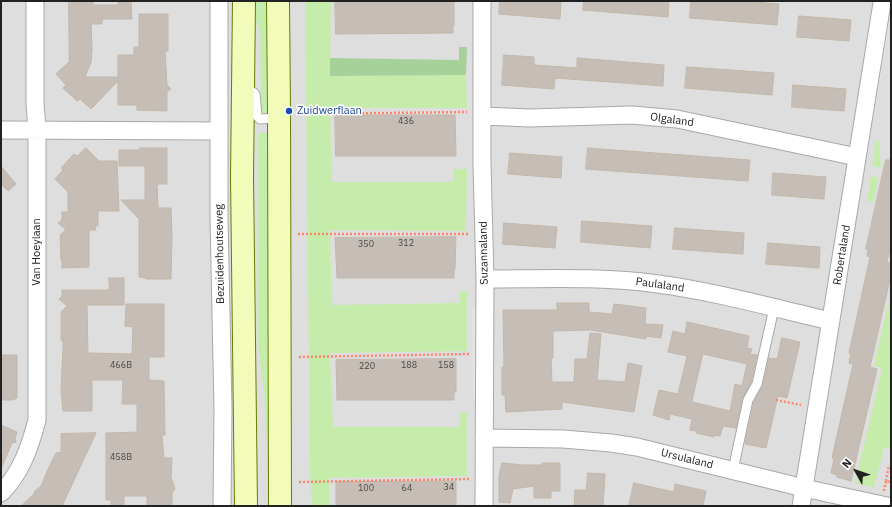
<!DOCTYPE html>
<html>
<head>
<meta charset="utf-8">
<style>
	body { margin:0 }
	#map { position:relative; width:892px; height:507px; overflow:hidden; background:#f1efe7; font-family:"IBM Plex Sans",sans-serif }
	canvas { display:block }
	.frame { position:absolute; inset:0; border:2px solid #212121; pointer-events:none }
	.north { position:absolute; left:836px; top:451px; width:40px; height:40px; -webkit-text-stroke:3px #fff; paint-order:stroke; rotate:310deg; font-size:11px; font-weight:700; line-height:16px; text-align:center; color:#212121 }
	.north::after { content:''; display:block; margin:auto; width:14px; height:18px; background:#212121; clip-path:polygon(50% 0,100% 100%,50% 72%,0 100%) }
</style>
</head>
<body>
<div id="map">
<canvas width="892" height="507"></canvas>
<div class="frame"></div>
<div class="north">N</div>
</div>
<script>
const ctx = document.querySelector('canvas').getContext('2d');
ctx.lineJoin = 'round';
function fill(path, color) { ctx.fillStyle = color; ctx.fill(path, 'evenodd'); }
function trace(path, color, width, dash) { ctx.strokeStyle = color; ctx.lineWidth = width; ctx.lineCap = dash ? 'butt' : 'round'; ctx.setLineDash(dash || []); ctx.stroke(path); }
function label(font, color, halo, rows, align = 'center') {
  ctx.font = font + ' "IBM Plex Sans",sans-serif'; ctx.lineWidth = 3; ctx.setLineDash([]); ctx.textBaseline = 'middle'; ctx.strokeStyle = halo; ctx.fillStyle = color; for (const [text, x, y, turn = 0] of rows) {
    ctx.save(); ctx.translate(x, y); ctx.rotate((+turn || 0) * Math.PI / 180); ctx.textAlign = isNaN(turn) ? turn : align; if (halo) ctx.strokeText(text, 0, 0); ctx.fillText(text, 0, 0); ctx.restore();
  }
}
fill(new Path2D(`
	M1 1H891V506H1Z`), '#dfdede');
fill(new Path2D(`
	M253 1H270L269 113 265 115 261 113V109L260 34 253 10Z
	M305 1H331L330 76 466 75 467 108H330L332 182H453V169H467L466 231 330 230 332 305 459 303 460 291H467V351L330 353 333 427H460V413H467V476L329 478 330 506H312L310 474Z
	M258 133H270L272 506H268L267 444 264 393 258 346Z
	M876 141H879L881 168 872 166Z
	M871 176 878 178 873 202 867 201Z
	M891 292V449L884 448 874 488 855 483 882 368 874 366Z`), '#c6ecac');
fill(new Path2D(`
	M459 47H467L466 75 330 76V58L459 60Z`), '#a7d19b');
fill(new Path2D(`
	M885 25 889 26 867 156 864 155Z
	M291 161 292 506H289L288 162Z
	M472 309H477V399H473Z`), '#e5e5e5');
const building = new Path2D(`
	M69 1H93V5H118V1H131L132 19H102V24H91L92 49 91 62 85 77H118V55H134V47H139V14H168V51H165L167 85 171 89 167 92V111L137 110V105H118V81L91 109 80 99 77 101 63 88 66 85 56 74 69 62Z
	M335 1H454V25H453V33L336 34Z
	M500 1H561L560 19 499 14Z
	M584 1H669L668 17 583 10Z
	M691 1H743L779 4 777 25 690 18Z
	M799 16 851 20 849 41 797 37Z
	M504 55 534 57V65L577 68V58L664 65 663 86 555 78 554 89 502 85Z
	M687 67 774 73 772 95 685 88Z
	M793 85 846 89 844 111 792 107Z
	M335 115H455L456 156H336Z
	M86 148 99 161H117L119 211H98V226H95L96 230H89V267L62 268V261L61 260 60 235 66 230 58 223 62 220V212H68V192L55 179 63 170 61 168 74 154 77 156Z
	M140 148H167V184H157L158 208H171L172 236 171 279H146V278L139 277V219L121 200H145V166H119V150H140Z
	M588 148 750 160 748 181 586 169Z
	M510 153 562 157 561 178 508 174Z
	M886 160H891V246L887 262 891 263V275L870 367 877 369 851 481 837 477V475L831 473 834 459 832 458 853 364 849 363 851 354 849 353 870 257 867 256 868 249H866Z
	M1 166 16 184 8 191 1 184Z
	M773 173 826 177 824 199 772 195Z
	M582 221 652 226 650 248 581 242Z
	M504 223 557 227 555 248 503 244Z
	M675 228 744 233 743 254 673 249Z
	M456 237 455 269H454V278H337L335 238Z
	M768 243 820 247 819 268 766 264Z
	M109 278H124V305H87L88 353 132 354 133 327 125 326 126 304H164V357H149V380L164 381 165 435H162L164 458H172L171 477 175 489 172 493V506H147V496H124V506H111V500H106V433L137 432V404H122L123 380H92V411H63L61 390 63 348V341L61 340V312L67 306 59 299 62 296V290H109Z
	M557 303H589V312L612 314 614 304 646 308 645 324 663 325 661 338 646 336V339L590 330 553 331V358H551L552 382H574L575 359H587L590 333 601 334 597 380 625 382 628 363 642 366 634 412 562 402V409L506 412 505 395H502V367H504L503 310H557Z
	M687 322 749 336 747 348 752 349 750 354 757 355 751 382 742 399 736 428 723 426 720 436 714 435V437L696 433V431L690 430 692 419 670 414 669 420 653 415 659 390 678 394 687 356 668 352 673 331 685 334ZM703 354 747 364 742 386 735 384 730 411 692 402Z
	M782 338 800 342 787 398 778 396 766 448 745 444 754 402 763 386 769 358 777 359Z
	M1 355H17V398L13 400H1Z
	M456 359V392H454V400H337L336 360Z
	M1 425 17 432 15 438 16 442 12 443 1 469Z
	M96 433 62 506H21L34 494 35 491 41 486 48 469 56 453 61 452V434Z
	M502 463 523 465H542V463H560V491H551V498H534V486L513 489 510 503 499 502V476Z
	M588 473 605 474 603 506H574L575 490H586Z
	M439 481H456V506H336V482Z
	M634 483 674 492 675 484 706 491 703 506H629Z`);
fill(building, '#c6beb6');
trace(building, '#c3b7a9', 1);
const lane = new Path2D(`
	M245 86 255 94 257 116 260 119 279 118
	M733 470 748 400 757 384 774 308`);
const street = new Path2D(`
	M219 1V217L223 409 222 506
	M482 1V164L485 279 484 506
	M483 116 530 118 632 115 677 119 857 157
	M1 130 219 131
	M485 279C542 279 601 276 658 284 717 292 774 308 831 321
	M484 438 563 439 611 443 637 447 804 488 887 506
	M1 493C21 473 30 447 37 420V129L35 103V1
	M801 506 882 3`);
const secondary = new Path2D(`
	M244 1 242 177 246 506
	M278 1 279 109 280 506`);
trace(lane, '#a8a8a8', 11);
trace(street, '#a8a8a8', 19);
trace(secondary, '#667d02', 24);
trace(new Path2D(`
	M298 114 467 112
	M298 234H470
	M299 357 469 354
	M776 400 801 405
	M886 481 889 465
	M299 482 469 479
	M884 491 886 481 891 482`), '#fd866c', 2.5, [2, 2]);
trace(lane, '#fff', 9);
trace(street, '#fff', 17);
trace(secondary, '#f3fbbb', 22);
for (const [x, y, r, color] of [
	[289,111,4,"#1a4fb4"]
]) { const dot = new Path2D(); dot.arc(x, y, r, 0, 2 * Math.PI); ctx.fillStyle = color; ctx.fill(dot); trace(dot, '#fff', 1.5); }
label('9px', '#4a4846', null, [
	["436",406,121],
	["312",406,243],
	["350",366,244],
	["466B",121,365],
	["188",409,365],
	["158",446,365],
	["220",367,366],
	["458B",121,457],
	["34",449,487],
	["100",366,488],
	["64",407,488]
]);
label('11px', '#164399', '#fff', [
	["Zuidwerflaan",297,111]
], 'left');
label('11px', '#212121', '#fff', [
	["Olgaland",672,120,8],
	["Van Hoeylaan",37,252,-90],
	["Suzannaland",484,253,-91],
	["Bezuidenhoutseweg",220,254,-91],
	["Robertaland",842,255,-81],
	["Paulaland",660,285,8],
	["Ursulaland",687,459,14]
]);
</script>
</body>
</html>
